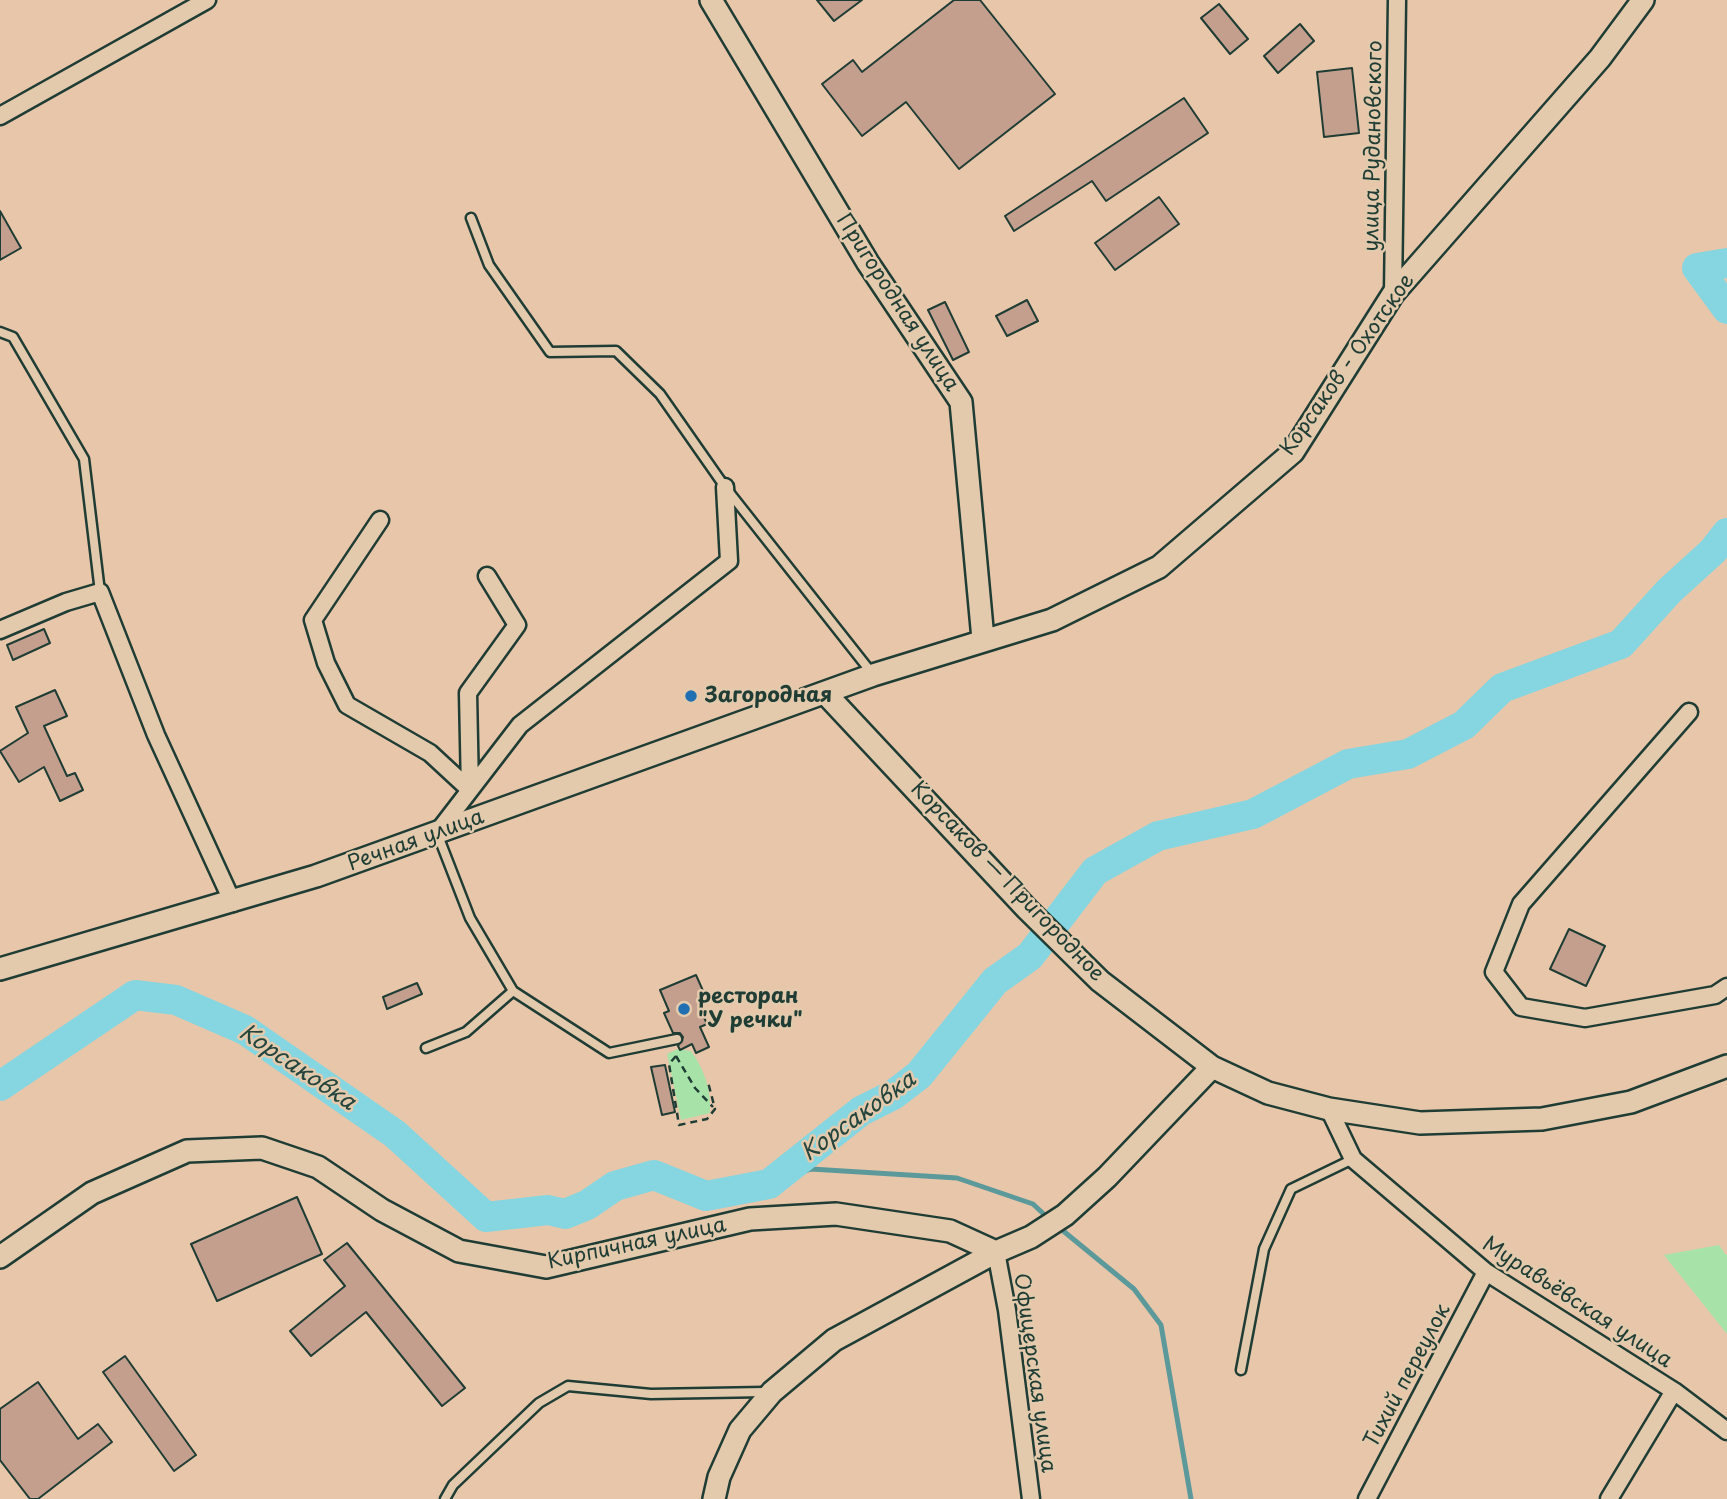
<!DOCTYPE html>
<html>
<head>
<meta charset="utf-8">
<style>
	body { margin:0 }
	canvas { display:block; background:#e8c6aa }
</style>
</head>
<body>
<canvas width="1727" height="1499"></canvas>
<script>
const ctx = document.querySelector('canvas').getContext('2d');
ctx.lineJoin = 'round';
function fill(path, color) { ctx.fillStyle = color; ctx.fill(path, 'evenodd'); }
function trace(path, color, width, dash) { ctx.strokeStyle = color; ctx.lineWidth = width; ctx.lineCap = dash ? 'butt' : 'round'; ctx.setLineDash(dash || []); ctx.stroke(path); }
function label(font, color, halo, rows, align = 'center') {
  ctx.font = font + ' "Playpen Sans",sans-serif'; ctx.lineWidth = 5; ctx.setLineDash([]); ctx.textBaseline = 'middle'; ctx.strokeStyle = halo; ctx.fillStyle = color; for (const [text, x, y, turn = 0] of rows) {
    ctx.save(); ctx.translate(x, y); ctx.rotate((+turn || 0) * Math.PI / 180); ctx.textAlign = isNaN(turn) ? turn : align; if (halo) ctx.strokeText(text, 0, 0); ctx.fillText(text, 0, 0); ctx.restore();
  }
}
fill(new Path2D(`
	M678 1049 691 1051C705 1070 711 1090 710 1113L681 1120 667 1054Z
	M1719 1245 1727 1256V1334L1664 1255Z`), '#a7e3a9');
trace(new Path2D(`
	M769 1184 811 1169 957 1178 1033 1204 1049 1219
	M1056 1225 1134 1289 1161 1325 1191 1499`), '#5c999b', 5);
trace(new Path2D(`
	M1727 263 1697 268 1727 309
	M0 1086 135 995 176 1000 245 1030 395 1134 486 1217 548 1210 565 1214 587 1205 615 1186 654 1175 706 1196 769 1184 861 1111 893 1095 919 1075 995 981 1030 956 1095 871 1158 836 1253 814 1348 764 1408 754 1464 725 1502 688 1621 644 1669 591 1713 551 1727 533`), '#85d6e0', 30);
const building = new Path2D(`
	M817 0H862L834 21Z
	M954 0H980L1055 94 959 169 906 102 862 136 822 84 853 60 862 72Z
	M1219 4 1248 39 1230 54 1201 18Z
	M1300 24 1314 41 1278 73 1264 56Z
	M1352 68 1359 133 1324 137 1317 72Z
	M1184 98 1208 133 1106 201 1092 181 1014 231 1005 216Z
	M1159 197 1179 224 1115 270 1095 243Z
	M0 211 21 248 0 260Z
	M1027 300 1038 321 1007 336 996 316Z
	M945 302 969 352 953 360 928 310Z
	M44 629 50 643 13 660 7 645Z
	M55 690 67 716 44 726 67 776 75 773 83 790 60 801 44 767 19 782 0 751 28 733 16 707Z
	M1569 929 1605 946 1586 986 1550 969Z
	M696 975 708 1002 699 1006 707 1024 700 1027 709 1047 696 1053 692 1044 680 1050 678 1046 683 1037 680 1033H673L664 1013 669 1011 660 990Z
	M417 983 422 994 387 1009 383 997Z
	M665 1065 675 1112 662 1115 651 1067Z
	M297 1197 322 1254 217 1301 191 1244Z
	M347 1243 465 1388 442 1406 366 1312 311 1356 290 1331 345 1286 324 1260Z
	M125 1356 196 1455 174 1471 103 1372Z
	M38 1382 78 1439 98 1424 112 1442 38 1499H30L0 1460V1409Z`);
fill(building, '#c49f8e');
trace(building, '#1f3d34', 2);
const lane = new Path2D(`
	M471 218 489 265 550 352 616 351 660 394 725 487 871 672
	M0 332 13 337 84 459 100 592
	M437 833 470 918 513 991 609 1053 677 1039
	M426 1048 466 1032 513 991
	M1241 1370 1264 1249 1291 1189 1353 1159
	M445 1499 453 1485 539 1403 568 1386 651 1394 765 1392`);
const street = new Path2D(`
	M0 116 207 0
	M1393 294 1397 0
	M380 520 313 620 326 663 347 705 430 753 470 790
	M0 630 66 602 100 592 156 735 233 903
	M1689 712 1521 904 1494 972 1521 1007 1585 1018 1715 995 1727 987
	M470 790 468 693 517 625 487 576
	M437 833 520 725 729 561 725 487
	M1329 1109 1353 1159 1486 1272 1674 1391 1727 1431
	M996 1252 1007 1310 1031 1499
	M1367 1499 1486 1272
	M1609 1499 1674 1391`);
const secondary = new Path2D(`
	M711 0 868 263 961 402 983 639
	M825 693 1027 909 1100 981 1212 1067 1268 1093 1329 1109 1420 1123 1542 1119 1631 1102 1727 1066
	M0 969 316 876 873 675 1052 620 1159 567 1293 452 1393 294 1600 58 1643 0
	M0 1257 92 1193 187 1151 262 1148 318 1167 382 1210 459 1251 546 1267 750 1219 836 1214 950 1231 996 1252
	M714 1499 719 1477 740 1430 772 1392 834 1340 996 1252 1031 1237 1065 1215 1107 1177 1212 1067`);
trace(lane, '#1f3d34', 13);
trace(street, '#1f3d34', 21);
trace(secondary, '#1f3d34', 26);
trace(new Path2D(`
	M676 1056 669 1064 679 1125 707 1119 715 1109 708 1082
	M676 1056 695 1088 713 1107`), '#1f3d34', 2.5, [7, 5]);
trace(lane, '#e4caac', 8);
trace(street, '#e4caac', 16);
trace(secondary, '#e4caac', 21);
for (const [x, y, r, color] of [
	[691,696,7,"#1f6fb2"],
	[684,1009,7,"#1f6fb2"]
]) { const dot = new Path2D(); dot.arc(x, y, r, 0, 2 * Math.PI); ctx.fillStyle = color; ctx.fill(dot); trace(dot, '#e4caac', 2.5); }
label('21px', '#1f3d34', '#e4caac', [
	["улица Рудановского",1374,146,-89],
	["Пригородная улица",897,303,57],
	["Корсаков - Охотское",1348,365,-55],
	["Речная улица",416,841,-20],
	["Корсаков — Пригородное",1007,882,46],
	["Кирпичная улица",637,1244,-12],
	["Муравьёвская улица",1577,1303,33],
	["Офицерская улица",1034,1373,82],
	["Тихий переулок",1408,1376,-62]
]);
label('bold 21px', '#1f3d34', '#e4caac', [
	["Загородная",705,696],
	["ресторан",698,997],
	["\"У речки\"",698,1021]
], 'left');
label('italic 23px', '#24453d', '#e4caac', [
	["Корсаковка",297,1068,34],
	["Корсаковка",859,1117,-36]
]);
</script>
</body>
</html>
